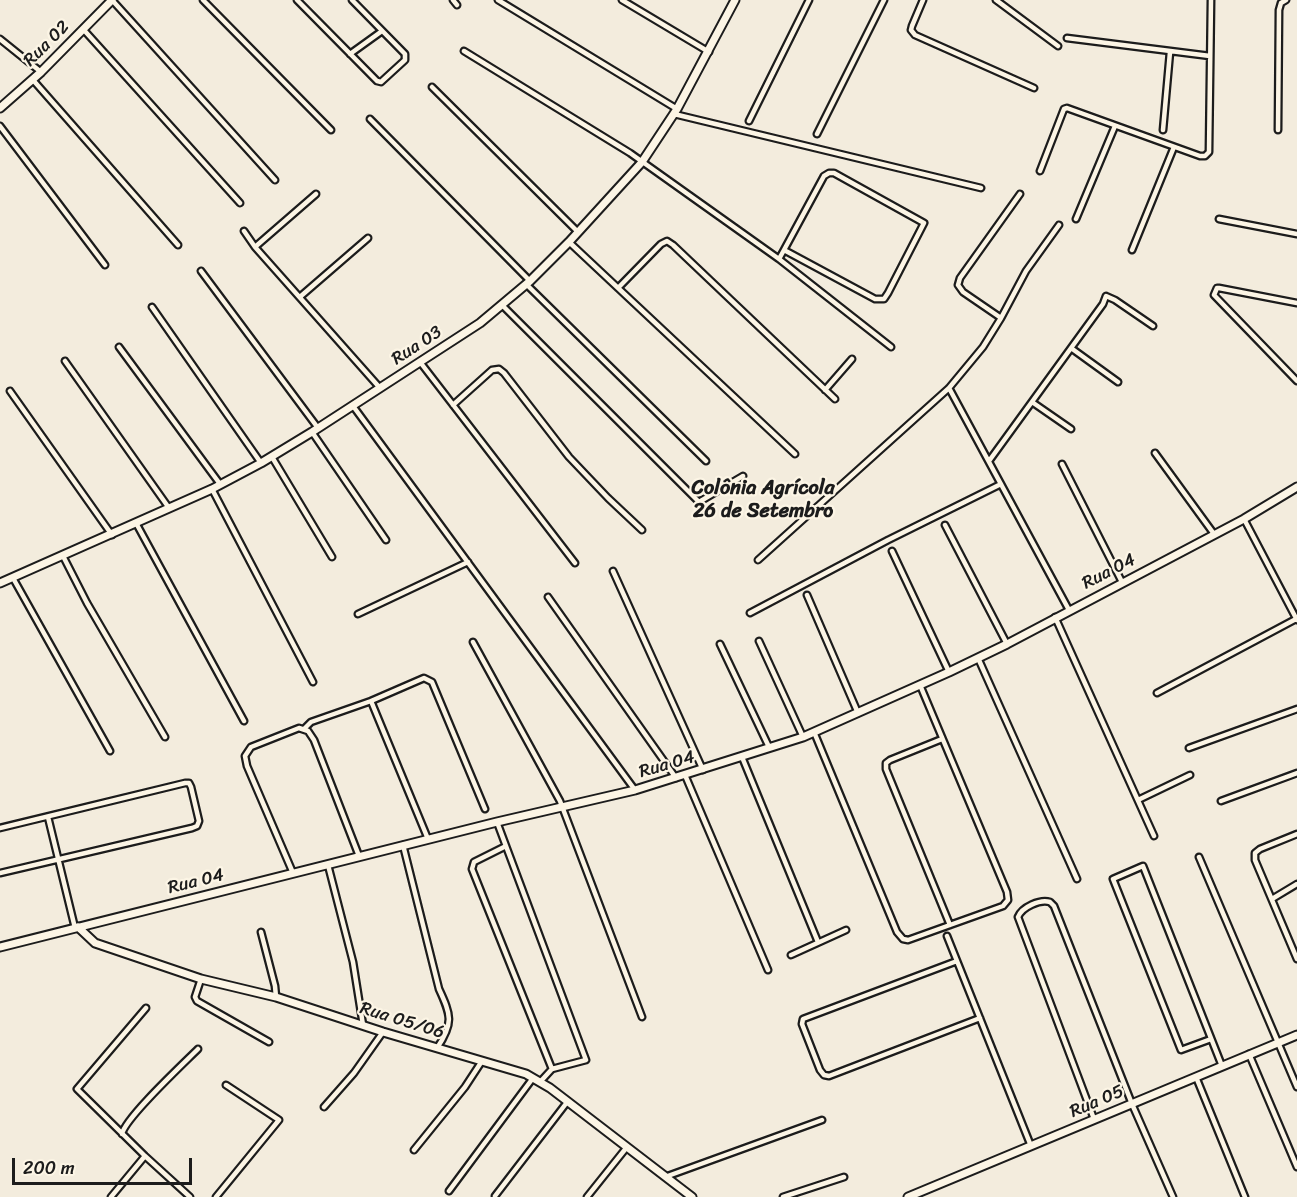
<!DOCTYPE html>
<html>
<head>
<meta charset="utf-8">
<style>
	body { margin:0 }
	#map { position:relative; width:1297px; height:1197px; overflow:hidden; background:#f3ecdd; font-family:Sriracha,sans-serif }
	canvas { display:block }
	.scale { position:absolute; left:12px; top:1158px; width:180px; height:27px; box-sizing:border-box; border:3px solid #1c1c1c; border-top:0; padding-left:8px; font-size:18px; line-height:21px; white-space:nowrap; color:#1c1c1c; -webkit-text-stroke:4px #fcf5e5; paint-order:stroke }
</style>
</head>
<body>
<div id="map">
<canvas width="1297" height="1197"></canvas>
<div class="scale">200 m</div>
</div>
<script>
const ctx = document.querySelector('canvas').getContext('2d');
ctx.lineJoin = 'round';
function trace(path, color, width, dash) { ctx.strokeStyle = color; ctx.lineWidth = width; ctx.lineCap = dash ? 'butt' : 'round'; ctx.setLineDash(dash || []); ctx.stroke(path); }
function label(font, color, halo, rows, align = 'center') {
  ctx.font = font + ' Sriracha,sans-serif'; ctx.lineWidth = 4.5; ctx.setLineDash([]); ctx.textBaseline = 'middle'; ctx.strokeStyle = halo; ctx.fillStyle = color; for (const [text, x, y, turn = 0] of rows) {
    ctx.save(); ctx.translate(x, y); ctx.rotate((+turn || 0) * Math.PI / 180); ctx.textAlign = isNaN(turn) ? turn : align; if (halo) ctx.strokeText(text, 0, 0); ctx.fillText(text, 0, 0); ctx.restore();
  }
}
const street = new Path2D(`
	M112 0 275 180
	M203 0 331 130
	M297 0 377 81 381 82 405 60V54L352 0
	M453 0 457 5
	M498 0 677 109
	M622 0 709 52
	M923 0 912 26 911 30 915 35 1034 88
	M996 0 1058 46
	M83 29 240 203
	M1067 38 1210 56
	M0 39 41 72
	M464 51 630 153 779 259 891 347
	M350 54 382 31
	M33 80 178 245
	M432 87 578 232
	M674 114 981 188
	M370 119 530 281
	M749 121 809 0
	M0 126 105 265
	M1163 130 1170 52
	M1278 130 1279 10 1281 3 1286 0
	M817 134 884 0
	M1040 171 1064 109 1067 108 1200 156H1205L1209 152 1211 0
	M1076 219 1115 126
	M1219 219 1297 234
	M244 231 255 247 380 388
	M569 242 795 454
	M255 247 316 194
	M1132 250 1174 147
	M779 259 784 250 824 176 829 173H834L924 223 888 293 884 299H875L784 250
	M201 271 318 428
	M526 284 706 461
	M618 288 661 244 667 241 673 245 835 399
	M301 296 368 238
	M1297 303 1219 288H1217L1214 295 1297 381
	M502 305 699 502 743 476
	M152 307 261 463
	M1001 318 963 292 958 285 960 278 1020 194
	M119 347 220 484
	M1071 348 1118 382
	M65 361 169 508
	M420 362 575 563
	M949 388 1069 610
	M825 390 852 359
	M10 391 112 535
	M1032 402 1071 429
	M453 405 492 370 499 369 504 373 569 457 608 498 642 530
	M353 406 635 790
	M312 432 386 540
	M1155 453 1214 534
	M272 457 332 557
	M989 461 1103 304 1106 296 1115 300 1153 326
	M1062 464 1122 582
	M212 489 313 682
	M1244 519 1297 620
	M136 523 244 721
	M945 525 1007 644
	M892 551 949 672
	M63 556 87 603 165 737
	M758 560 949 388 983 347 1001 318 1026 271 1059 225
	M613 571 703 770
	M13 578 110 751
	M807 595 858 713
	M548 597 676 778
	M750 613 888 540 1001 484
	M358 614 468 562
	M1055 617 1154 836
	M759 641 803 737
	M473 642 560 801 642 1017
	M720 644 769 747
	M978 658 1077 879
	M1157 693 1296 619
	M371 701 424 678 432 682 485 809
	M304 729 311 722 371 701 428 839
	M814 732 897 932 903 939 908 940 1003 906 1008 900 1007 892 920 685
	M942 739 890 760 886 763V769L950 925
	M1189 748 1297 709
	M742 757 818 942
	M685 775 768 970
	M1138 800 1190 775
	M1221 801 1297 773
	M48 817 75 928
	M497 822 586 1060 552 1069 540 1082
	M0 828 185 783H189L191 787 199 821 197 826 192 828 0 873
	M1297 834 1260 849 1255 853V860L1297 959
	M403 845 439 989C451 1015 454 1023 437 1048
	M506 846 474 862 472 869 552 1069
	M1199 857 1297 1087
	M328 865 353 962 363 1025
	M293 873 247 766 245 756 251 747 299 728 308 731 314 740 359 856
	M1272 899 1297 884
	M261 932 275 986 276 997
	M947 936 1031 1146
	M791 955 846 930
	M957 961 803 1019 802 1024 820 1070 824 1075 829 1076 980 1018
	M201 979 195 997 197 1001 269 1042
	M146 1008 77 1089 145 1156 190 1197
	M1211 1039 1181 1050 1113 879 1143 866 1222 1066
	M1249 1054 1297 1167
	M1196 1077 1245 1197
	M324 1107 354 1073 383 1032
	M1094 1119 1018 917C1022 907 1040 899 1050 902L1054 906 1132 1104 1173 1197
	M122 1134C125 1118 183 1064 198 1049
	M414 1150 465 1087 482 1061
	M665 1177 822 1120
	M449 1191 533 1078
	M495 1196 568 1101
	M111 1197 145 1156
	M216 1197 279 1120 226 1085
	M587 1197 627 1147
	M783 1197 844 1177`);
const secondary = new Path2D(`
	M0 108 41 72 112 0
	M0 583 212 489 261 463 312 432 480 323 530 281 569 242 642 162 677 109 735 0
	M78 927 95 943 201 979 276 997 383 1032 526 1074 550 1088 692 1197
	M0 947 497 822 635 790 803 737 949 672 1007 644 1244 519 1297 487
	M908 1197 1297 1035`);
trace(street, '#1c1c1c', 9);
trace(secondary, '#1c1c1c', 11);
trace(street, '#fcf5e5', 4.5);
trace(secondary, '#fcf5e5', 7);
label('18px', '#1c1c1c', '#fcf5e5', [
	["Rua 02",47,44,-45],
	["Rua 03",417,346,-33],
	["Rua 04",1109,572,-27],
	["Rua 04",667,765,-16],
	["Rua 04",196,882,-14],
	["Rua 05/06",402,1021,17],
	["Rua 05",1097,1102,-23]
]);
label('bold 20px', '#1c1c1c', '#fcf5e5', [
	["Colônia Agrícola",763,489],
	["26 de Setembro",763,512]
]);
</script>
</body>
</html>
